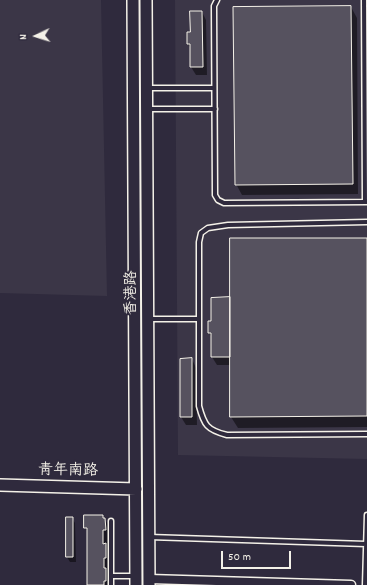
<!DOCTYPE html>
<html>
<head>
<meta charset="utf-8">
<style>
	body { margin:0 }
	#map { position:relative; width:367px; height:585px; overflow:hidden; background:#2f2a3d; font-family:Dekko,sans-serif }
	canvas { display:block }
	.north { position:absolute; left:16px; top:16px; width:40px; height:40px; -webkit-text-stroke:3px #2f2a3d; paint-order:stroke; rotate:266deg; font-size:11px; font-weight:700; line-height:16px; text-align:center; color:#f4f1e8 }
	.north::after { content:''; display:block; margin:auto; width:14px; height:18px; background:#f4f1e8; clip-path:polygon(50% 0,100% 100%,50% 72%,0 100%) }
	.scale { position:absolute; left:221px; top:551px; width:70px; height:18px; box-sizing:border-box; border:2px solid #f4f1e8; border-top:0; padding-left:5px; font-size:12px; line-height:14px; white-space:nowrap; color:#f4f1e8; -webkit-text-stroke:3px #2f2a3d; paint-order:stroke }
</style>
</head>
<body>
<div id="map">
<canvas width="367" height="585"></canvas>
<div class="north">N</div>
<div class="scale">50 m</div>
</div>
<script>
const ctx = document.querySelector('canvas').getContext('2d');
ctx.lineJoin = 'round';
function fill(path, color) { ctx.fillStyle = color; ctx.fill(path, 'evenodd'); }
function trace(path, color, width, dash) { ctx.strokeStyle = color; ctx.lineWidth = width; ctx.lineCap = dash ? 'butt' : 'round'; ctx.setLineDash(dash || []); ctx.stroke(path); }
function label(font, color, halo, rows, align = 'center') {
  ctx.font = font + ' Dekko,"LXGW WenKai TC",sans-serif'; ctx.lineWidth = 4; ctx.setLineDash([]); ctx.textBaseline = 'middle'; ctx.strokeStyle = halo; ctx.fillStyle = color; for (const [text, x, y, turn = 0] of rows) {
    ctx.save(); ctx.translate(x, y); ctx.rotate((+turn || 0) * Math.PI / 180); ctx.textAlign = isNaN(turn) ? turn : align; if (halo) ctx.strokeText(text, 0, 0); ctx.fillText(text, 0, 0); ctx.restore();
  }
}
fill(new Path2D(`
	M0 0H101L107 296 0 293Z
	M175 0H367V459L178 455Z`), '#3b3647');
fill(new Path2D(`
	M351 7 357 18 358 194 242 195 236 184Z
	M202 12 206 20 207 75H196L191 67V49L188 44Z
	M367 239V427L238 428 231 417V365H217L212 357V338L209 333 212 322 229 298Z
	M192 359 196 368 197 425H186L181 417Z
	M103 516 114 534V545H111L112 555 114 559V573H112V580L114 585H88V532L85 528Z
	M72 518 75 523 76 562H70L67 557Z`), '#0007');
const building = new Path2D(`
	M351 6 353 184 235 185 233 7Z
	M190 11H202L203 67H190V44H187V32H190Z
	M230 238H367V416L230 417Z
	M230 297V357H211V333H208V321H211V298Z
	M192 358V417H180V359Z
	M84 515H103V518H105L106 530H103V544L106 543V558H104V568H106V581H104V585H87V528H84Z
	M66 517H73V557H66Z`);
fill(building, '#56525f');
trace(building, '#f4f1e8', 1);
const lane = new Path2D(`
	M217 0 214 6 215 195 218 200 224 203 367 202
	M364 0 365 202
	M147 88H214
	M147 109H215
	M367 222 228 225 208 228 201 233 199 242V406C204 425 207 430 227 435L367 434
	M149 319H199
	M111 521V585
	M149 537 366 544
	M111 576H135
	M365 585 367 515`);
const street = new Path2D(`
	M149 579 351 585`);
const secondary = new Path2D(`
	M133 0 136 585
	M146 0 149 585
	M0 485 136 489`);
trace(lane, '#f4f1e8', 7);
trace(street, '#f4f1e8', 11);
trace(secondary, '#f4f1e8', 14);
trace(lane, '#2f2a3d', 4);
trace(street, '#2f2a3d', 8);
trace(secondary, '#2f2a3d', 11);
label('15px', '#f4f1e8', '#2f2a3d', [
	["香港路",133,293,-90],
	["青年南路",68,472,1]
]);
</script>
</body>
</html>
